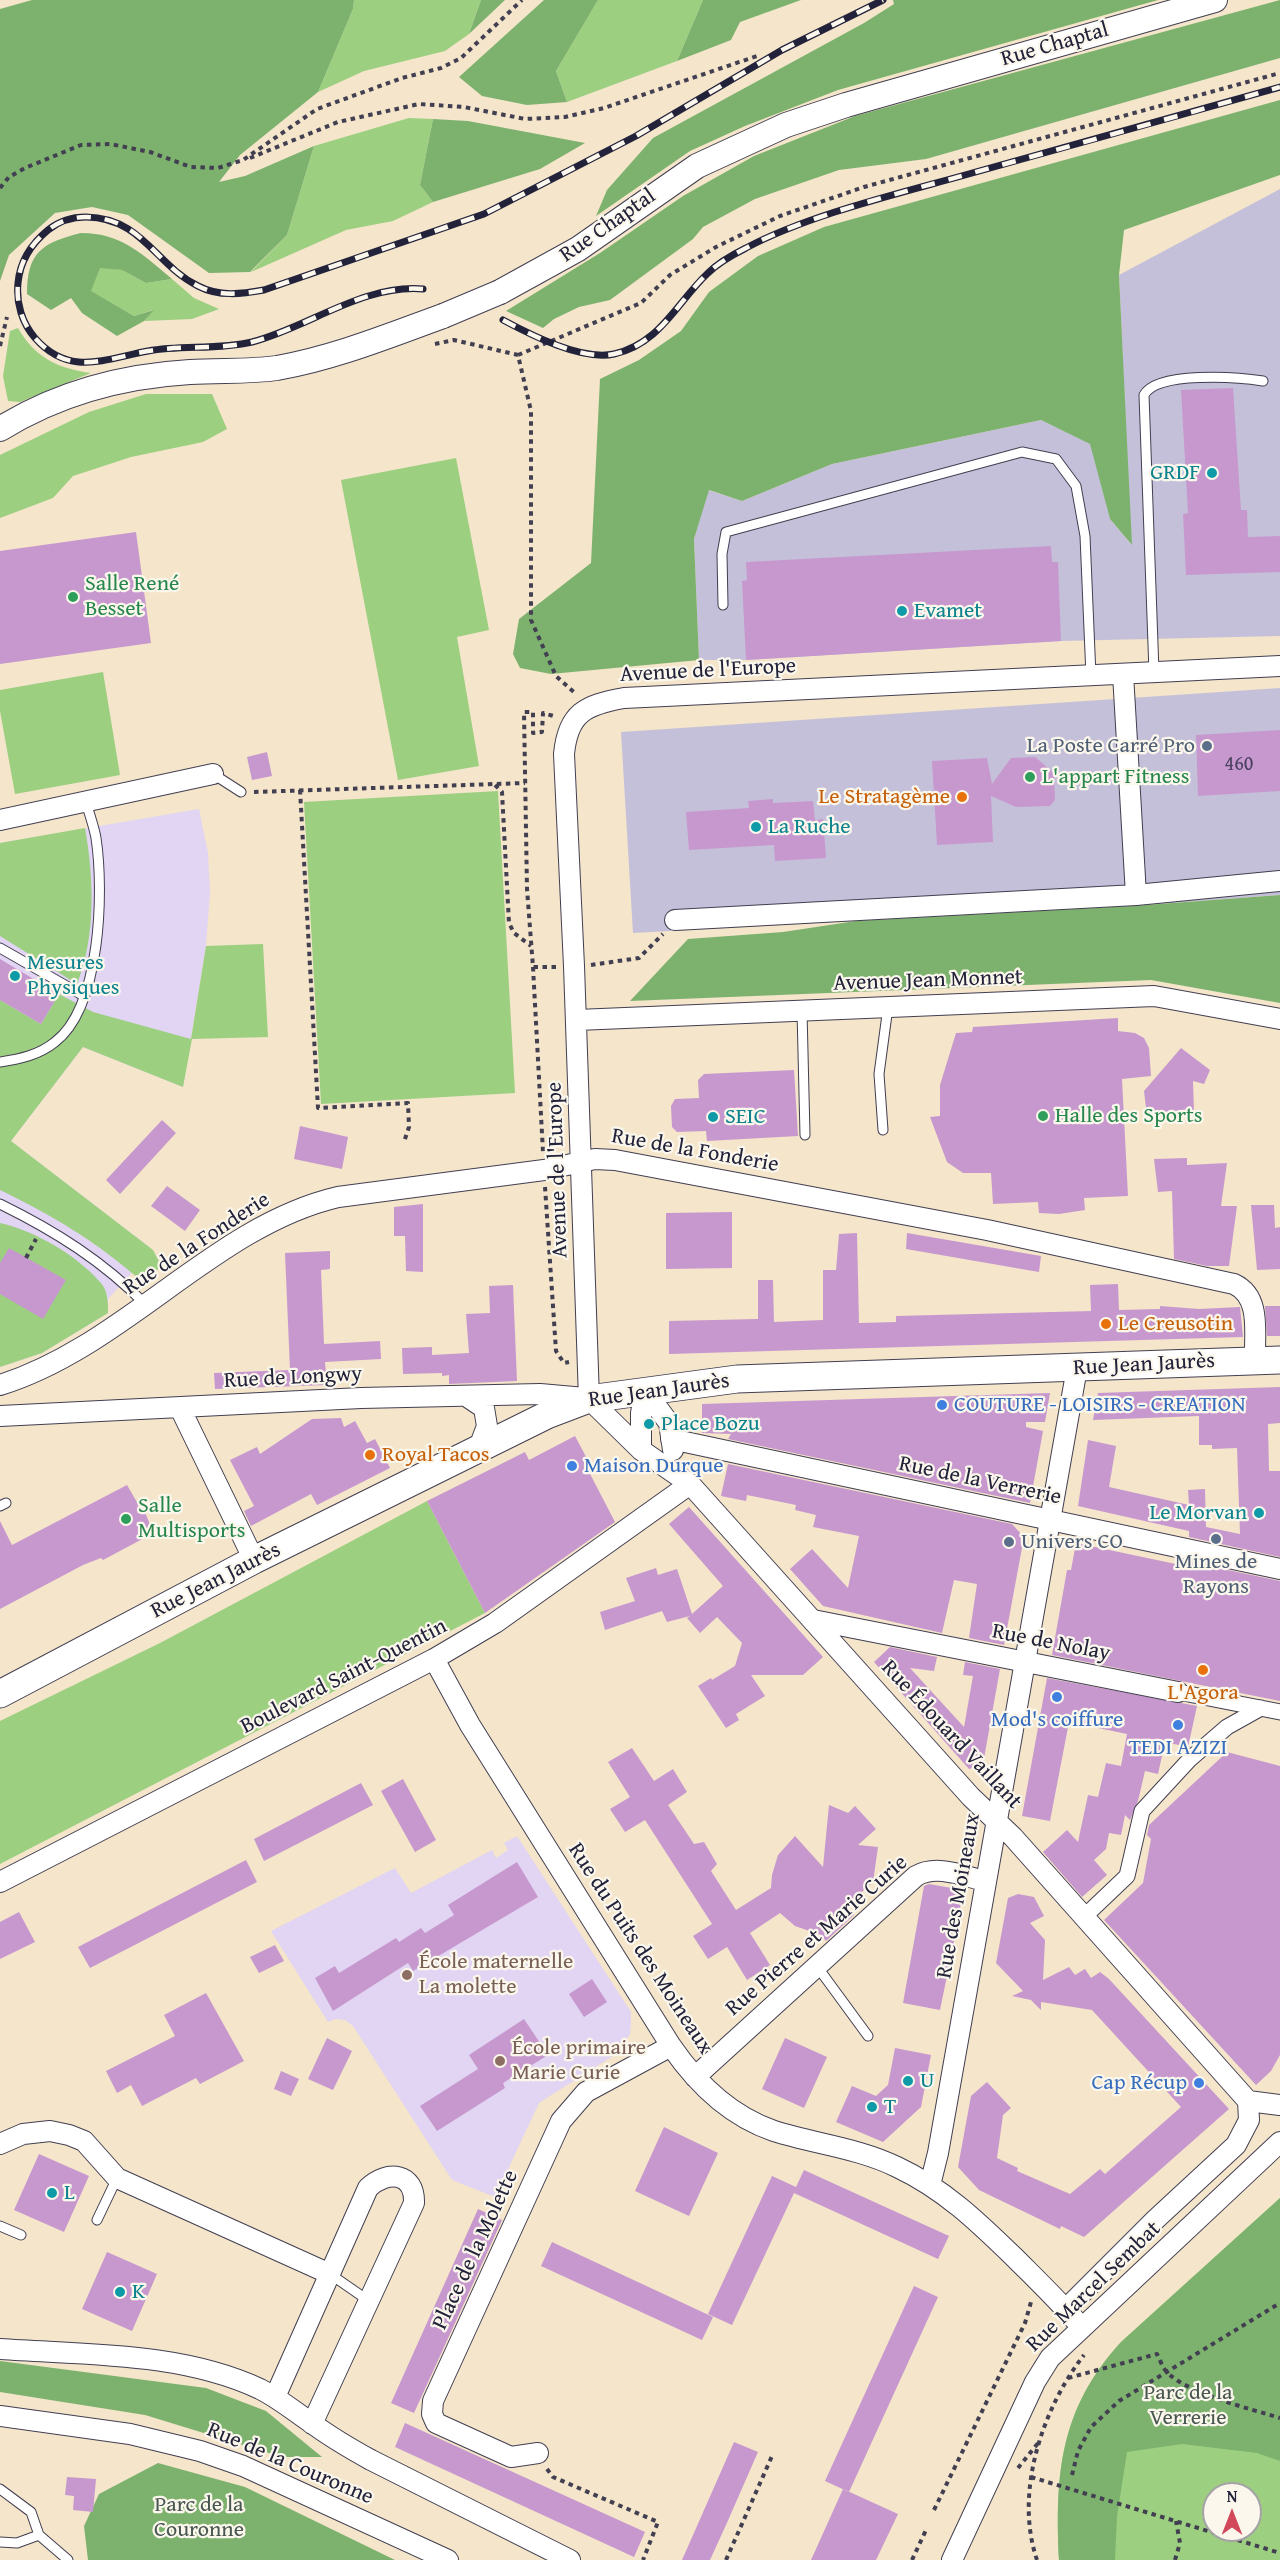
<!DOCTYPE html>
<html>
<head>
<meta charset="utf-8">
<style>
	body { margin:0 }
	#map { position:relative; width:1280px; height:2560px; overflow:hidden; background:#f4e5cb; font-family:"Gentium Book Plus",serif }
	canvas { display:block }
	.north { position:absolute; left:1202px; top:2482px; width:60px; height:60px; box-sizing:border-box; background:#fbf7ec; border:2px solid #a4a2a5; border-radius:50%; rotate:0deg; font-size:16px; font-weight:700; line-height:24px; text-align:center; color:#22223b }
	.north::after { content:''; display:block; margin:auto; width:21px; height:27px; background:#d1495b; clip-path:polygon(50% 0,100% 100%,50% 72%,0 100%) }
</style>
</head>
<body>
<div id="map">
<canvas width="1280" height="2560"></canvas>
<div class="north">N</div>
</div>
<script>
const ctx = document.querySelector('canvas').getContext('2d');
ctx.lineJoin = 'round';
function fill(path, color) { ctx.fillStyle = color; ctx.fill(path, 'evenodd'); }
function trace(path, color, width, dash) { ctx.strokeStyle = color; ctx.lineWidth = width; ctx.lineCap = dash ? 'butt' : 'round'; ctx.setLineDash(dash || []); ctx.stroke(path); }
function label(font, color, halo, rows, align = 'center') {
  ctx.font = font + ' "Gentium Book Plus",serif'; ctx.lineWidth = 4.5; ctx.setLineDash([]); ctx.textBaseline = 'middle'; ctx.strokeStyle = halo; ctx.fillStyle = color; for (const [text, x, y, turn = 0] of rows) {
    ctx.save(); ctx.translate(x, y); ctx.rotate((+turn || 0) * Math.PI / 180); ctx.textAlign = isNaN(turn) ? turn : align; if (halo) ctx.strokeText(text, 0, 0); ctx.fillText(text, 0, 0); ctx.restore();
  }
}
fill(new Path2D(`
	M199 809 208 853 210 892 206 946 183 1087 83 1047 11 1141 153 1250 108 1299V1313L42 1353 0 1367V843Z
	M517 1836 631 2012V2022L630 2034 619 2052 539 2103 495 2197 452 2180 353 2026 345 2020 335 2019 328 2022 271 1931 395 1868 411 1893 492 1850 496 1858 508 1850 504 1843Z`), '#e2d4f3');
fill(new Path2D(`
	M1280 189V636L1061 641 746 660H699L694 539 708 490 742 501 832 464 1041 420 1091 444 1110 519 1131 544 1119 275Z
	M1280 688V895L1132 906 633 933 621 732Z`), '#c5c0da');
fill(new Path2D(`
	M354 0H481L469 34 445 51 364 71 318 92 353 9Z
	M598 0H703L677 61 567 102 556 71Z
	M409 118 433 119 420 185 433 202 393 221 346 230 251 272 287 235 314 146Z
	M100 267 122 270 146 283 172 279 194 298 219 309 192 319 144 321 153 310 134 316 90 291Z
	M18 328C34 357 59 369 91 373L20 402 8 401 3 376 10 331Z
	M146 394H212L227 429 203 442 131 457 73 476 53 498 0 518V455L89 412Z
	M456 458 489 630 457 637 479 766 398 780 341 480Z
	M103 672 120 775 15 794 0 711V690Z
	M498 791 515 1093 321 1104 304 802Z
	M85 828C94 878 96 937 77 984L0 936V843Z
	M263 944 268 1037 192 1039 183 1087 83 1047 11 1141 153 1250 162 1267 140 1280C96 1241 53 1216 0 1190V1000L41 1024 59 994 93 1012 191 1039 206 946Z
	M0 1223C33 1230 77 1255 100 1282 108 1290 108 1303 108 1313L42 1353 0 1367Z
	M427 1501 485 1613 0 1864V1721L160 1643Z
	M1280 2198V2560H1059C1055 2473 1060 2409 1121 2342ZM1214 2494H1250V2530H1214Z`), '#9ccf80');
fill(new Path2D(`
	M32 0H354L353 9 318 92 240 155 219 182 245 176 314 146 287 235 250 272 209 273 128 215 92 207 55 213 9 255 0 281V9Z
	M481 0H505L469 34Z
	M544 0H598L556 71 567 102 527 105 482 96 459 77Z
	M703 0H801L740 22 731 40 677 61Z
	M893 0H1158L838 90 745 126 690 151 596 216 607 190 653 138 864 23 894 4Z
	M1280 0V58L926 159 839 170 755 199 703 227 693 239 610 300 579 307 554 319 543 328 506 311 600 253 683 196 754 156 855 116Z
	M1280 100V175L1124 230 1119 275 1132 545 1110 519 1090 444 1041 420 832 464 742 501 709 490 694 539 699 660 551 674 520 668 513 654 519 619 591 563 600 379 639 360 681 331 709 292 758 256 824 227Z
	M433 119 468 121 585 143 540 169 433 202 420 185Z
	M81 233C122 233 142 254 172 279L146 283 122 270 100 268 91 291 134 316 154 310 144 321 117 336 82 313 71 298 51 310 27 294C27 252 42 243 81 233Z
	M1280 895V1003L1151 980 630 1001 688 939 783 932 856 921 1132 906Z
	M1280 2198V2461L1257 2453 1182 2444 1127 2452 1117 2516 1115 2560H1059C1055 2473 1060 2409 1121 2342Z
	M0 2361 206 2388 266 2411 322 2457H282L145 2415 0 2392Z
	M158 2463 245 2487 395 2560H88L84 2526 99 2494Z`), '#7db26e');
fill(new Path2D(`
	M1233 388 1241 510H1247L1248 537 1280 536V572L1186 575 1183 514 1188 513 1181 390Z
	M136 532 151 643 0 664V551Z
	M1051 546 1052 562H1058L1061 641 746 660 742 581 747 580 746 562Z
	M1280 730V791L1198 796 1196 735Z
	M267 752 272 776 252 780 247 757Z
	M1035 757 1054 773 1055 800 1050 806 1016 807 991 796 993 842 937 845 932 761 987 758 992 784 1011 758Z
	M773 799V803L813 801 815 820 823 819 826 858 775 861 774 845 689 850 686 812 749 808 748 801Z
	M0 959 59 994 41 1024 0 1000Z
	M1118 1018V1031L1135 1033 1144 1038 1149 1048 1151 1076 1122 1079 1128 1196 1084 1198 1085 1210 1059 1214 1039 1213 1038 1202 993 1204 991 1173H963L947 1162 930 1117 940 1116V1085L956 1033 972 1032 973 1027Z
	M1181 1048 1210 1070 1204 1084 1193 1081 1194 1113 1147 1116 1144 1091Z
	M794 1070 798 1136 707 1141 706 1131 677 1132 672 1127 671 1106 675 1099 699 1098 698 1080 704 1074Z
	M162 1120 176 1133 120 1194 106 1180Z
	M300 1126 348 1137 342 1169 294 1159Z
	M1187 1158V1165L1227 1163 1221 1206H1237L1229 1266H1207L1174 1259 1172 1191 1158 1192 1154 1159Z
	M167 1186 200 1210 185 1231 151 1206Z
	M423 1204V1272L406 1271 405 1236H394V1207Z
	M1251 1205H1274L1275 1228 1280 1227V1269L1257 1270Z
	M732 1212V1268L666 1269V1213Z
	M857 1233 859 1323 896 1322V1316L1091 1311 1090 1285 1118 1284 1119 1310 1160 1309V1306L1199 1309 1240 1307 1243 1337 669 1354V1321L758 1319V1280H773L774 1322 823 1320V1270H836L839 1234Z
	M907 1233 1041 1256 1039 1272 906 1249Z
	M9 1248 66 1280 43 1319 0 1294V1263Z
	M330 1251V1269L321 1270 324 1344 380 1341 381 1359 325 1362 327 1385 215 1389 214 1373 290 1370 285 1253Z
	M513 1285 517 1381 449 1384V1375L442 1376V1373L403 1374 402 1348 432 1347V1355L469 1353 466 1314 490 1313 489 1286Z
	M1265 1306H1280V1336H1267Z
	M1280 1387V1423L1268 1424 1269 1471H1280V1557L1189 1537V1531L1078 1506 1088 1440 1116 1446 1109 1487 1189 1505 1188 1490 1205 1489 1206 1527 1240 1534 1237 1448 1212 1449V1445H1199V1416L1093 1420 1098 1393Z
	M1050 1393 1045 1422H1026V1427L1043 1431 1030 1503 728 1439 731 1434 702 1433V1404Z
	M341 1418 344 1427 355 1421 367 1443 375 1439 390 1468 317 1505 311 1494 251 1526 244 1511 254 1506 230 1460 257 1447 260 1454 312 1419Z
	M575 1436 592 1468 588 1470 615 1522 485 1613 427 1501 525 1452 529 1460Z
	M728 1464 1012 1524 1024 1537 1004 1645 969 1638 977 1584 954 1580 942 1633 823 1606 790 1569 812 1549 848 1588 859 1536 813 1527 816 1515 795 1510 796 1505 747 1495 746 1501 721 1496Z
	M127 1485 138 1504 141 1503 152 1529 145 1532 148 1536 103 1560 101 1558 83 1565 0 1609V1521L12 1545Z
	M689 1507 823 1657 803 1675H751L765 1696 736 1714 739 1720 726 1728 698 1686 711 1678 712 1680 735 1666 742 1643 717 1617 700 1633 687 1618 690 1616 667 1622 662 1611 605 1630 600 1612 635 1601 626 1578 656 1568 658 1575 677 1569 692 1614 723 1586 669 1524Z
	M1076 1543 1190 1567V1562L1280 1581V1701L1052 1655 1067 1570H1071Z
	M890 1647 937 1657 934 1671 910 1668 964 1727 973 1676 963 1675 965 1662 1000 1669 983 1764 969 1769 874 1662Z
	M1047 1678 1197 1706 1188 1747 1165 1742 1158 1774 1145 1771 1138 1801 1130 1820 1125 1815 1121 1835 1109 1833 1106 1849 1094 1860 1107 1875 1082 1897 1043 1852 1067 1830 1078 1842 1088 1795 1098 1797 1106 1763 1121 1766 1127 1734 1069 1722 1050 1821 1022 1816Z
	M632 1748 654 1781 673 1769 687 1792 668 1805 694 1844 704 1842 717 1864 711 1871 736 1910 771 1888 772 1875 778 1855 795 1836 823 1867 829 1805 848 1813 855 1806 876 1829 858 1845 878 1847 873 1882 846 1906 854 1915 826 1941 821 1935 795 1926 780 1913 750 1933 770 1965 747 1980 727 1947 708 1959 693 1936 712 1924 645 1820 625 1832 610 1809 630 1797 608 1762Z
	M1227 1752 1280 1766V2055L1271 2071 1256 2085 1104 1920 1143 1883 1151 1839 1147 1835 1149 1825Z
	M403 1779 436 1840 415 1852 381 1791Z
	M361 1783 373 1805 264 1861 254 1839Z
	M246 1860 257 1882 90 1968 78 1947Z
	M517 1862 538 1897 413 1971 408 1963 333 2011 315 1978 335 1966 339 1973 396 1938 399 1942 421 1928 425 1933 454 1915 448 1905Z
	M929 1884 963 1890 960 1908H958L952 1937H955L940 2010 903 2003 924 1886Z
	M1018 1894 1034 1897 1044 1916 1030 1923 1045 1940 1043 1980 1069 1967 1075 1975 1085 1969 1091 1978 1100 1972 1109 1979 1229 2109 1084 2237 1061 2226 1060 2229 979 2190 958 2167 971 2096 987 2082 1011 2108 1003 2115 997 2158 1018 2168 1017 2171 1070 2194 1100 2169 1105 2174 1181 2107 1092 2010 1041 2002V2010L1031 2000 1012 1996 1023 1991 996 1963 1008 1898Z
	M19 1912 35 1942 0 1959V1922Z
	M275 1945 284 1961 259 1973 250 1957Z
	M592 1979 607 2002 584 2017 569 1994Z
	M206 1993 244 2061 200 2084 196 2078 142 2106 131 2085 117 2093 106 2071 175 2036 164 2015Z
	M524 2019 548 2055 503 2083 505 2088 437 2131 420 2106 478 2069 469 2055Z
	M327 2038 352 2051 333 2090 308 2079Z
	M785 2038 827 2057 804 2108 762 2089Z
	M895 2048 931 2055 921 2107 883 2142 836 2122 852 2086 876 2096 888 2085Z
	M281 2071 299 2079 291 2096 274 2089Z
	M664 2127 718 2153 689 2216 635 2191Z
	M39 2154 89 2176 64 2232 14 2210Z
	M804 2170 949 2236 938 2259 794 2193 732 2325 708 2314 772 2176 796 2187Z
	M478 2209 502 2220 414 2413 391 2403Z
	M552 2242 713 2317 702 2340 541 2266Z
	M107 2252 157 2274 132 2331 82 2309Z
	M914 2286 938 2297 849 2492 825 2481Z
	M405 2423 645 2532 634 2557 395 2447Z
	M734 2442 758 2452 726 2525 710 2560H682Z
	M67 2477 96 2479 93 2512 73 2510 74 2496 65 2495Z
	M843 2489 898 2514 876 2560H811Z`), '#c798ce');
const service = new Path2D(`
	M723 605 722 554 726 532 1022 452 1056 459 1076 486 1085 536 1091 676
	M1154 672 1144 395C1157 371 1238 377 1263 381
	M213 774 241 792
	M0 948 84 996
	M802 1011 805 1135
	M0 1062C20 1059 39 1055 55 1042 101 1007 104 891 96 838 94 827 90 815 86 803
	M883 1130 879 1074 888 1007
	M0 1204C55 1231 103 1261 146 1305
	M0 1506 6 1503
	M816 1965 868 2036
	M97 2220 117 2178
	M0 2226 21 2235
	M330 2274 369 2301
	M0 2489 31 2512 39 2535 68 2560
	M0 2542 17 2543 39 2535`);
const pedestrian = new Path2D(`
	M1178 1692 1280 1712
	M1085 1916 1127 1876 1142 1811 1190 1759 1227 1727 1261 1708`);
const minor = new Path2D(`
	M1123 674 1136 895 1280 881
	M0 820 213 774
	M675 920 1136 895
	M577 1020 1154 996 1280 1019
	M0 1385C125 1346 214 1226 338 1197L544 1170 595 1159 615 1160 987 1230 1234 1284C1262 1297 1254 1334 1255 1360
	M645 1391 669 1423 673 1450
	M466 1396 484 1408 487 1426 478 1450
	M589 1399 574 966 564 754C568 713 585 705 624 698L1280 666
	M589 1399 641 1450 690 1484 971 1797 1013 1837 1248 2101
	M180 1408 254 1560
	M0 1416 361 1398 540 1394 585 1398
	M671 1439 1280 1569
	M641 1450V1413L645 1391
	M813 1620 1178 1692
	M434 1659 470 1725 671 2046C697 2084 730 2116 774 2131 815 2144 858 2148 897 2167 944 2189 978 2222 1015 2258 1038 2281 1061 2303 1082 2328
	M0 1882 434 1659 495 1623 690 1484
	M695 2077 916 1876C937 1864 963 1876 985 1881
	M1248 2101 1280 2105
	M0 2144 23 2134 50 2131 69 2135 84 2141 117 2178 330 2274
	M930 2185 938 2153 1077 1368
	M1066 2309 1156 2219 1236 2145 1249 2120 1248 2101
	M0 2349C86 2355 181 2352 260 2389 280 2399 295 2412 313 2424 332 2438 351 2449 371 2460L570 2560
	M275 2397 368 2188C387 2170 415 2172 414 2203L312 2424
	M0 2416 130 2434 200 2451 243 2466 448 2560
	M538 2453 511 2457 436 2423 432 2414 433 2401 561 2121 586 2092 671 2046
	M952 2560 1035 2382 1050 2358 1280 2142`);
const tertiary = new Path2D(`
	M500 292 578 249 697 166 786 125 846 105 1215 0
	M0 429C58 393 122 376 190 372 219 370 249 372 277 368 334 358 388 336 443 316`);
const secondary = new Path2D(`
	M0 1694 254 1560 547 1415 589 1399 737 1379 1280 1360`);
trace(service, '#423f51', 11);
trace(pedestrian, '#423f51', 17);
trace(minor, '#423f51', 22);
trace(tertiary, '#423f51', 26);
trace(secondary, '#423f51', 29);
trace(new Path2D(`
	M250 158 338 122 419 104 464 107 525 119 565 117 604 108 760 55
	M0 188 9 177 25 168 81 145 110 144 150 152 191 167 218 168 243 160 317 109 402 78 441 68 461 58 522 0
	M435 344 454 340 518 355 531 411V620L556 676 576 694
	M0 346 7 317
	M518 355 641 303 670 275 716 247 780 216 864 187 1280 73
	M495 785 502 792 509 923 514 933 531 946
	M300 790 318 1108 408 1103 409 1127 404 1142
	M254 792 525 783
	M591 965 639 958 663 934
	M533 967 543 1152
	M556 967H533L527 889 524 712H533V733L542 732 543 713 557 717
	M545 1187 556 1351 564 1363 569 1362
	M26 1258 36 1239
	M1068 2378 1157 2354C1160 2359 1162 2367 1166 2371 1185 2393 1251 2409 1280 2418
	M1018 2468 1038 2443
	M547 2469 553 2477 658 2522 643 2560
	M1072 2475 1078 2451 1091 2427 1119 2401 1280 2303
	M1031 2477 1280 2553
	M934 2510 1025 2323 1031 2302
	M726 2560 772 2456
	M912 2560 926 2530
	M1037 2560C1014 2493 1042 2409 1084 2355
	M1175 2560 1180 2543 1176 2521`), '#423f51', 4, [4.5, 4.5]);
trace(service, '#fff', 9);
trace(pedestrian, '#fff', 15);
trace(minor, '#fff', 20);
trace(tertiary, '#fff', 24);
trace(secondary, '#fff', 27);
const rail = new Path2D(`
	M423 289C363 284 309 327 252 342 218 350 182 345 148 351 105 359 69 377 35 338 22 323 16 303 18 283 20 261 31 244 48 230 59 221 72 217 86 217 143 218 154 264 198 286 219 297 242 294 264 290L484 214 636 136 782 50 883 0
	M503 320C531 335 582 361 614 354 660 344 677 302 708 273 718 263 734 254 746 248 808 215 897 194 965 175 1070 146 1175 117 1280 87`);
trace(rail, '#22223b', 7);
trace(rail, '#fbf7ec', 4.5, [14]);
const tertiaryBridge = new Path2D(`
	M443 316 500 292`);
trace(tertiaryBridge, '#423f51', 26, []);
trace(tertiaryBridge, '#fff', 24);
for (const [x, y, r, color] of [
	[1212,473,6,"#0f9aa8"],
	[73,597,6,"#2e9e5b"],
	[902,611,6,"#0f9aa8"],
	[1207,746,6,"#5c6f8a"],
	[1030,777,6,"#2e9e5b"],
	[962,797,6,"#e8710a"],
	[756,827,6,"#0f9aa8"],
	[15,976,6,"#0f9aa8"],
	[1043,1116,6,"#2e9e5b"],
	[713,1117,6,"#0f9aa8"],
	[1106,1324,6,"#e8710a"],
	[942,1405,6,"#3f7fe0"],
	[649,1424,6,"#0f9aa8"],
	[370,1455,6,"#e8710a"],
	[572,1466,6,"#3f7fe0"],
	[1259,1513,6,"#0f9aa8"],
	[126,1519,6,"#2e9e5b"],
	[1216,1539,6,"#5c6f8a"],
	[1009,1542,6,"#5c6f8a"],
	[1203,1670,6,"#e8710a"],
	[1057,1697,6,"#3f7fe0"],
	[1178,1725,6,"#3f7fe0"],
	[407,1975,6,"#8d6e63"],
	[500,2061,6,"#8d6e63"],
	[908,2081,6,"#0f9aa8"],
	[1199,2083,6,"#3f7fe0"],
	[872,2107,6,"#0f9aa8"],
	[52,2193,6,"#0f9aa8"],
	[120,2292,6,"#0f9aa8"]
]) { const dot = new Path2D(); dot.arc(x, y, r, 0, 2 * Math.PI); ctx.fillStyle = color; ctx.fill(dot); trace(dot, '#fbf7ec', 2); }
label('20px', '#4b4060', null, [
	["460",1239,765]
]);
label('22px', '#22223b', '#fbf7ec', [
	["Rue Chaptal",1055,45,-16],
	["Rue Chaptal",608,226,-35],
	["Avenue de l'Europe",708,671,-3],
	["Avenue Jean Monnet",928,981,-2],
	["Rue de la Fonderie",695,1151,10],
	["Avenue de l'Europe",558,1170,-92],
	["Rue de la Fonderie",197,1244,-33],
	["Rue Jean Jaurès",1144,1365,-3],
	["Rue de Longwy",293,1378,-3],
	["Rue Jean Jaurès",659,1391,-8],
	["Rue de la Verrerie",980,1481,12],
	["Rue Jean Jaurès",216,1581,-27],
	["Rue de Nolay",1051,1643,11],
	["Boulevard Saint-Quentin",344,1677,-27],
	["Rue Édouard Vaillant",951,1735,47],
	["Rue des Moineaux",959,1896,-80],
	["Rue Pierre et Marie Curie",817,1936,-41],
	["Rue du Puits des Moineaux",640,1949,57],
	["Place de la Molette",476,2250,-65],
	["Rue Marcel Sembat",1094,2287,-44],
	["Rue de la Couronne",290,2464,23]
]);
label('22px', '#0d838f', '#fbf7ec', [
	["GRDF",1200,473,"right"],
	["Evamet",914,611],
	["La Ruche",768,827],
	["Mesures",27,963],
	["Physiques",27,988],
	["SEIC",725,1117],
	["Place Bozu",661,1424],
	["Le Morvan",1247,1513,"right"],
	["U",920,2081],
	["T",884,2107],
	["L",64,2193],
	["K",132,2292]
], 'left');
label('22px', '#27864d', '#fbf7ec', [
	["Salle René",85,584],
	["Besset",85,609],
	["L'appart Fitness",1042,777],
	["Halle des Sports",1055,1116],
	["Salle",138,1506],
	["Multisports",138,1531]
], 'left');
label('22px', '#4e5e75', '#fbf7ec', [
	["La Poste Carré Pro",1195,746],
	["Univers CO",1021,1542,"left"],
	["Mines de",1216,1562,"center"],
	["Rayons",1216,1587,"center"]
], 'right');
label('22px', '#c56008', '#fbf7ec', [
	["Le Stratagème",950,797,"right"],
	["Le Creusotin",1118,1324],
	["Royal Tacos",382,1455],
	["L'Agora",1203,1693,"center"]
], 'left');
label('22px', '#366cbe', '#fbf7ec', [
	["COUTURE - LOISIRS - CREATION",954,1405],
	["Maison Durque",584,1466],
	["Mod's coiffure",1057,1720,"center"],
	["TEDI AZIZI",1178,1748,"center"],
	["Cap Récup",1187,2083,"right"]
], 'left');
label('22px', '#785e54', '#fbf7ec', [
	["École maternelle",419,1962],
	["La molette",419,1987],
	["École primaire",512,2048],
	["Marie Curie",512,2073]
], 'left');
label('22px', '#475650', '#fbf7ec', [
	["Parc de la",1188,2393],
	["Verrerie",1188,2418],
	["Parc de la",199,2505],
	["Couronne",199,2530]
]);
</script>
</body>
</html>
